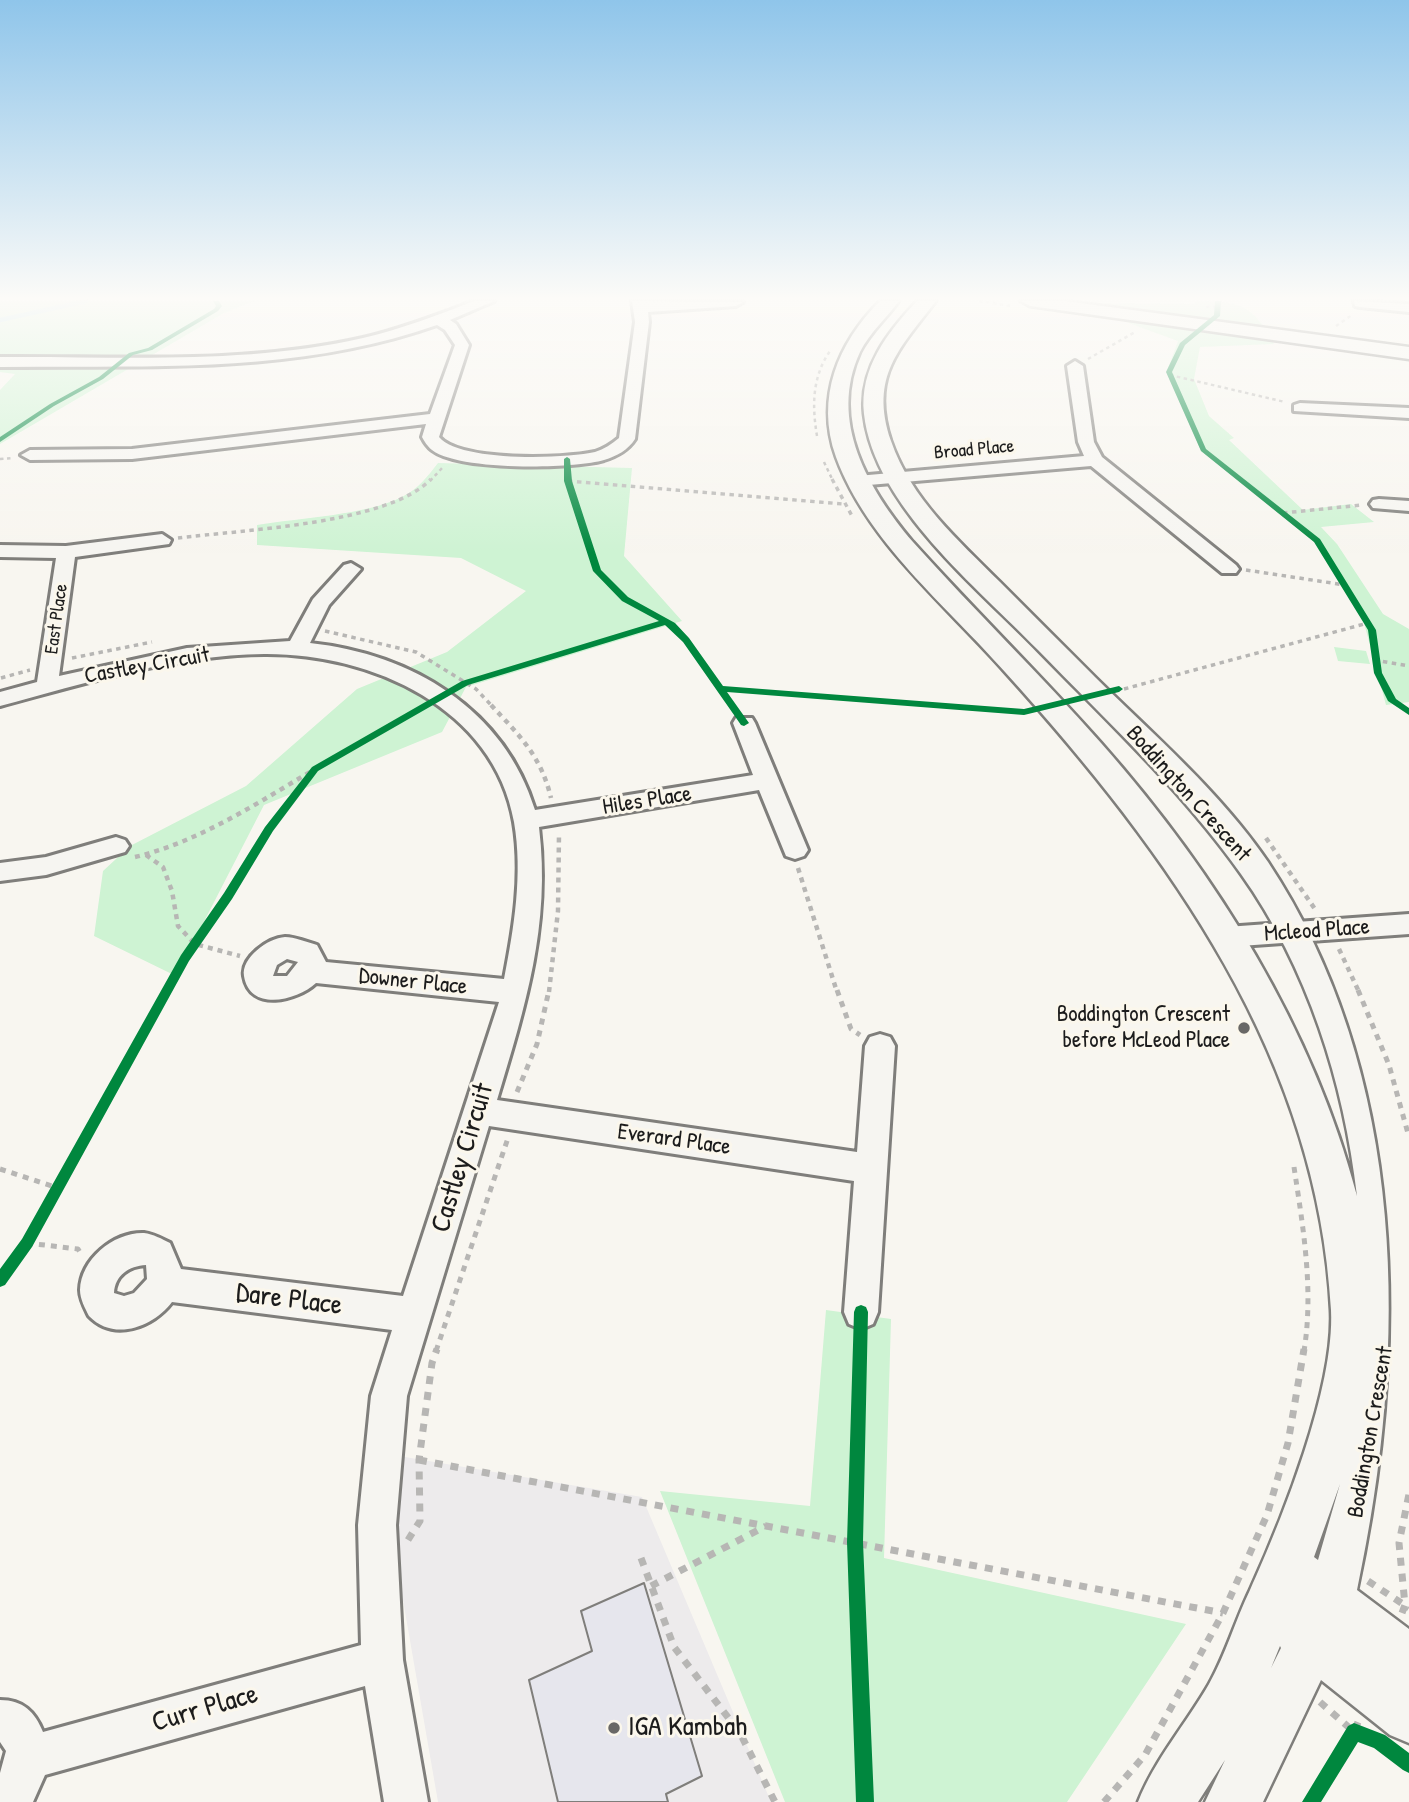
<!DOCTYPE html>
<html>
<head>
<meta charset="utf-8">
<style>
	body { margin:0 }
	canvas { display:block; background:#f8f6f0 }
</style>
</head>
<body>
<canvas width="1409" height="1802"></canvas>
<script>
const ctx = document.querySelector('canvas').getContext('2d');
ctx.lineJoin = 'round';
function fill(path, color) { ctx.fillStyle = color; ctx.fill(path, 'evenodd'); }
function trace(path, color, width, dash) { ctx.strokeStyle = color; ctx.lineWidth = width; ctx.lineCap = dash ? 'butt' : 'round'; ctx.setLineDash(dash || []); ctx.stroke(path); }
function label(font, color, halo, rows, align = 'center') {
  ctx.font = font + ' "Patrick Hand",sans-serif'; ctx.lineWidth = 6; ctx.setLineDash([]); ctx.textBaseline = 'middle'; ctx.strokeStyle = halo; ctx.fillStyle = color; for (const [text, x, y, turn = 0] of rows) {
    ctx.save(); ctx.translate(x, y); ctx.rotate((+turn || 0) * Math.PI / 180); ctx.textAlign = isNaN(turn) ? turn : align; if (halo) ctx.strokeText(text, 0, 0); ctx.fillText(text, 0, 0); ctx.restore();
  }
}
fill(new Path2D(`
	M393 1455 642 1497 771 1802H438L390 1525Z`), '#edebec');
fill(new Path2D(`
	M0 301H254L224 313 0 444V390L15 374 0 372Z
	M1196 301C1239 301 1253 304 1274 344L1200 347 1194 379 1209 416 1234 438 1229 440 1303 510 1351 504 1374 522 1321 527 1337 544 1383 614 1409 629V702L1386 705 1363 619 1316 543 1201 451 1167 371 1178 341 1074 303 1194 304Z
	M438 463 632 468 624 556 682 621 466 687 442 732 264 805 176 976 94 936 103 871 130 846 246 786 357 689 447 652 526 591 461 558 257 545V525C299 518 366 515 402 497 418 489 428 476 438 463Z
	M1334 647 1366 651 1370 664 1338 661Z
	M826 1310 891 1319 884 1558 1186 1624 1067 1802H785L660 1491 810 1506Z`), '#cef3d3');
trace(new Path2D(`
	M0 320 86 301`), '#abdeec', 4.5);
const building = new Path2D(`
	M644 1583 702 1776 666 1794 668 1802H558L529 1680 592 1651 581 1611Z`);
fill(building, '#e6e6ed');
trace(building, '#7f7e7b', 2);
const minor = new Path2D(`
	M474 301H494L450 320 456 324 469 345 439 437C460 462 563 459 595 452 604 449 612 444 619 438L635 322 632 301 743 302 736 306 648 312 649 322 635 439C628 450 617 456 604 460 572 469 459 471 432 450 428 447 424 441 422 437L426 424 132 459 30 460 21 455 30 450 132 449 430 414 455 345 445 330 437 325C296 375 147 365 0 367V357C120 356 245 365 363 338 401 329 438 315 474 301Z
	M1354 301 1409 304V312L1360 307 1355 306Z
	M1075 361 1083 366 1094 442 1102 457 1236 565 1239 569 1236 573H1222L1091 466 857 486 848 481 857 476 1084 456 1078 442 1067 366Z
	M1300 403 1409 408V418L1294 411V405Z
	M1379 499 1409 501V511L1373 508 1370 504 1373 500Z
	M162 534 171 540 169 544 75 557 59 676 187 648 290 641 313 599 344 565 351 563 361 569 329 605 310 643C412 654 504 709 535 810L753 775 733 723 736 718H752L755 723 808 850 804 856 795 859 786 856 759 790 539 827C551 925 525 1007 497 1100L857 1152 865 1046 870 1037 880 1034 890 1037 895 1046 878 1312 873 1324 861 1329 849 1324 844 1312 854 1181 489 1126 407 1396 396 1525 403 1660 428 1802H384L365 1686 45 1775 33 1802H0V1773L6 1751 0 1742V1700C23 1700 35 1712 43 1732L361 1645 358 1525 371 1396 392 1330 172 1302C153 1327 114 1342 89 1316 85 1308 80 1299 80 1290 81 1259 114 1232 144 1233 153 1234 162 1239 170 1243L181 1269 403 1296 499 1002 316 983C298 1000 250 1013 244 976 241 958 268 938 285 937 294 937 307 942 317 945L326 962 504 979C514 928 523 874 514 822 494 707 370 653 264 654 174 655 86 683 0 706V692L37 682 56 558 0 557V545L66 546ZM287 959 298 962 287 976H273L277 965ZM146 1265 147 1279 134 1293 124 1296 114 1293C115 1275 129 1266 146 1265Z
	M116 837 125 840 129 846 125 852 46 875 0 881V863L46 857Z
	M1409 914V934L1226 947 1216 944 1213 937 1216 930 1226 927Z`);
const tertiary = new Path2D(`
	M880 301H899C886 319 870 332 860 352 828 421 868 489 913 542 974 610 1040 674 1101 743 1216 873 1313 1028 1357 1196 1344 1083 1308 968 1241 874 1183 792 1107 721 1038 650 978 588 874 505 864 414 859 368 888 332 917 301H936C900 348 869 376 891 441 911 499 958 540 1000 582 1031 613 1063 645 1095 677 1154 735 1221 793 1268 862 1409 1075 1409 1348 1357 1590L1409 1629V1743L1390 1735 1321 1680 1263 1802H1205L1225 1760 1198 1802H1138C1155 1759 1186 1724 1209 1684 1226 1654 1235 1621 1250 1590 1282 1520 1335 1387 1331 1310 1318 1058 1169 853 1005 672 947 606 867 542 836 457 815 398 838 343 880 301ZM1340 1484 1318 1560 1314 1557ZM1280 1646 1281 1648 1271 1668Z
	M1021 301H1065L1409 347V359L1030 306Z`);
trace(minor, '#7f7e7b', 6);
trace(tertiary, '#7f7e7b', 5);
trace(new Path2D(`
	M979 301 1012 306
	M1206 307H1219
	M1336 326 1352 315
	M1088 359 1135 332
	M1170 375 1285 402
	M817 436C812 406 812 377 830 351
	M0 459 13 458
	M824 462 833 481
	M430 481 444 466`), '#b7b6b4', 2.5, [3.5, 3.5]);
trace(new Path2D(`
	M832 479 852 516
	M568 481 843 504
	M1283 513 1362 505
	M178 538C241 530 389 524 431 479
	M1246 570 1345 585
	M325 631 416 652 476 689 493 707
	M72 658 152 642
	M1374 660 1409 666
	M1 678 30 670
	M1124 689 1368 623`), '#b7b6b4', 3.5, [4.5, 4.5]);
trace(new Path2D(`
	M491 705C520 736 541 756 551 798
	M1266 838 1317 912
	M146 855 163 867 172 891 178 926 195 944 240 956
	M135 857C199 842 259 802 315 769
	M798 868 837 992
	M1339 949 1359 992
	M549 992 558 911 559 834`), '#b7b6b4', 4.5, [5, 5]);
trace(new Path2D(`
	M837 990 851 1029 860 1035
	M1358 990 1389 1065 1409 1137
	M517 1092 537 1044 549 990
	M1294 1167C1303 1227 1314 1290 1304 1351
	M0 1169 58 1188
	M27 1243 78 1249 82 1256
	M436 1351 508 1138`), '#b7b6b4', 5, [6, 6]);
trace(new Path2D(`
	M419 1460 1223 1613
	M408 1540 420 1521 419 1460 432 1363 437 1349
	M641 1558 674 1647 740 1733 775 1802
	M1368 1581 1409 1608
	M651 1586 766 1526
	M1402 1613 1405 1605 1399 1543 1409 1494
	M1320 1702 1354 1732 1358 1722
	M1104 1802 1145 1755 1223 1613 1267 1515 1288 1443 1304 1349`), '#b7b6b4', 7, [8, 8]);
fill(minor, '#f6f5f1');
fill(tertiary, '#f6f5f1');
fill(new Path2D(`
	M213 301H219L222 306 218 311 152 350 133 355 103 379 54 406 0 442V437L50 404 99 377 129 353 148 348 214 309 216 306Z
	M1215 301H1221L1220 316 1185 345 1172 372 1206 449 1320 539 1376 630 1382 673 1396 699 1409 708V715L1388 701 1374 673 1368 630 1314 542 1201 451 1166 372 1180 343 1214 315Z
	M567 457 570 459 572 481 601 570 628 597 675 623 689 638 723 686 1024 709 1119 686 1123 689 1119 692 1024 715 727 692 749 723 744 726 741 725 683 642 665 625 468 685 318 771 273 831 232 899 189 961 32 1247 5 1285 0 1287V1269L22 1239 181 955 224 893 265 827 312 767 462 681 659 621 622 601 593 571 564 481V459Z
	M861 1305 866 1307 868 1312 863 1542 874 1802H856L847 1542 854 1312 856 1307Z
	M1354 1723 1385 1735 1409 1753V1773L1403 1770 1374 1748 1358 1742 1321 1802H1302L1348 1726Z`), '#00873e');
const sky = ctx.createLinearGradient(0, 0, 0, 553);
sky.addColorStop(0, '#8fc5ea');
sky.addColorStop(0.54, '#fcfbf8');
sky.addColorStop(1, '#fcfbf800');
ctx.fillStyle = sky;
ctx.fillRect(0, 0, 1409, 553);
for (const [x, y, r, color] of [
	[1244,1028,7,"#696866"],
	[614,1728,7,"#696866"]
]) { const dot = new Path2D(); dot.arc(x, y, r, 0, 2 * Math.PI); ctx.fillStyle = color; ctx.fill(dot); trace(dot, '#fbf7ec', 2.5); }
label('19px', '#1c1c1c', '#fbf7ec', [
	["Broad Place",974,450,-5],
	["East Place",57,619,-82]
]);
label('23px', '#1c1c1c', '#fbf7ec', [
	["Castley Circuit",147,666,-10],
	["Boddington Crescent",1188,794,48],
	["Hiles Place",647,801,-9],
	["Mcleod Place",1317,931,-4],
	["Downer Place",413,982,6],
	["Everard Place",674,1140,8],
	["Boddington Crescent",1371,1432,-80]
]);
label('23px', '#1c1c1c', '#fbf7ec', [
	["Boddington Crescent",1230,1015],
	["before McLeod Place",1230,1041]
], 'right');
label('28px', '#1c1c1c', '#fbf7ec', [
	["Castley Circuit",463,1158,-73],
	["Dare Place",289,1300,7],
	["Curr Place",205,1709,-16]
]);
label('28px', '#1c1c1c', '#fbf7ec', [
	["IGA Kambah",628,1728]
], 'left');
</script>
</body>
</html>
